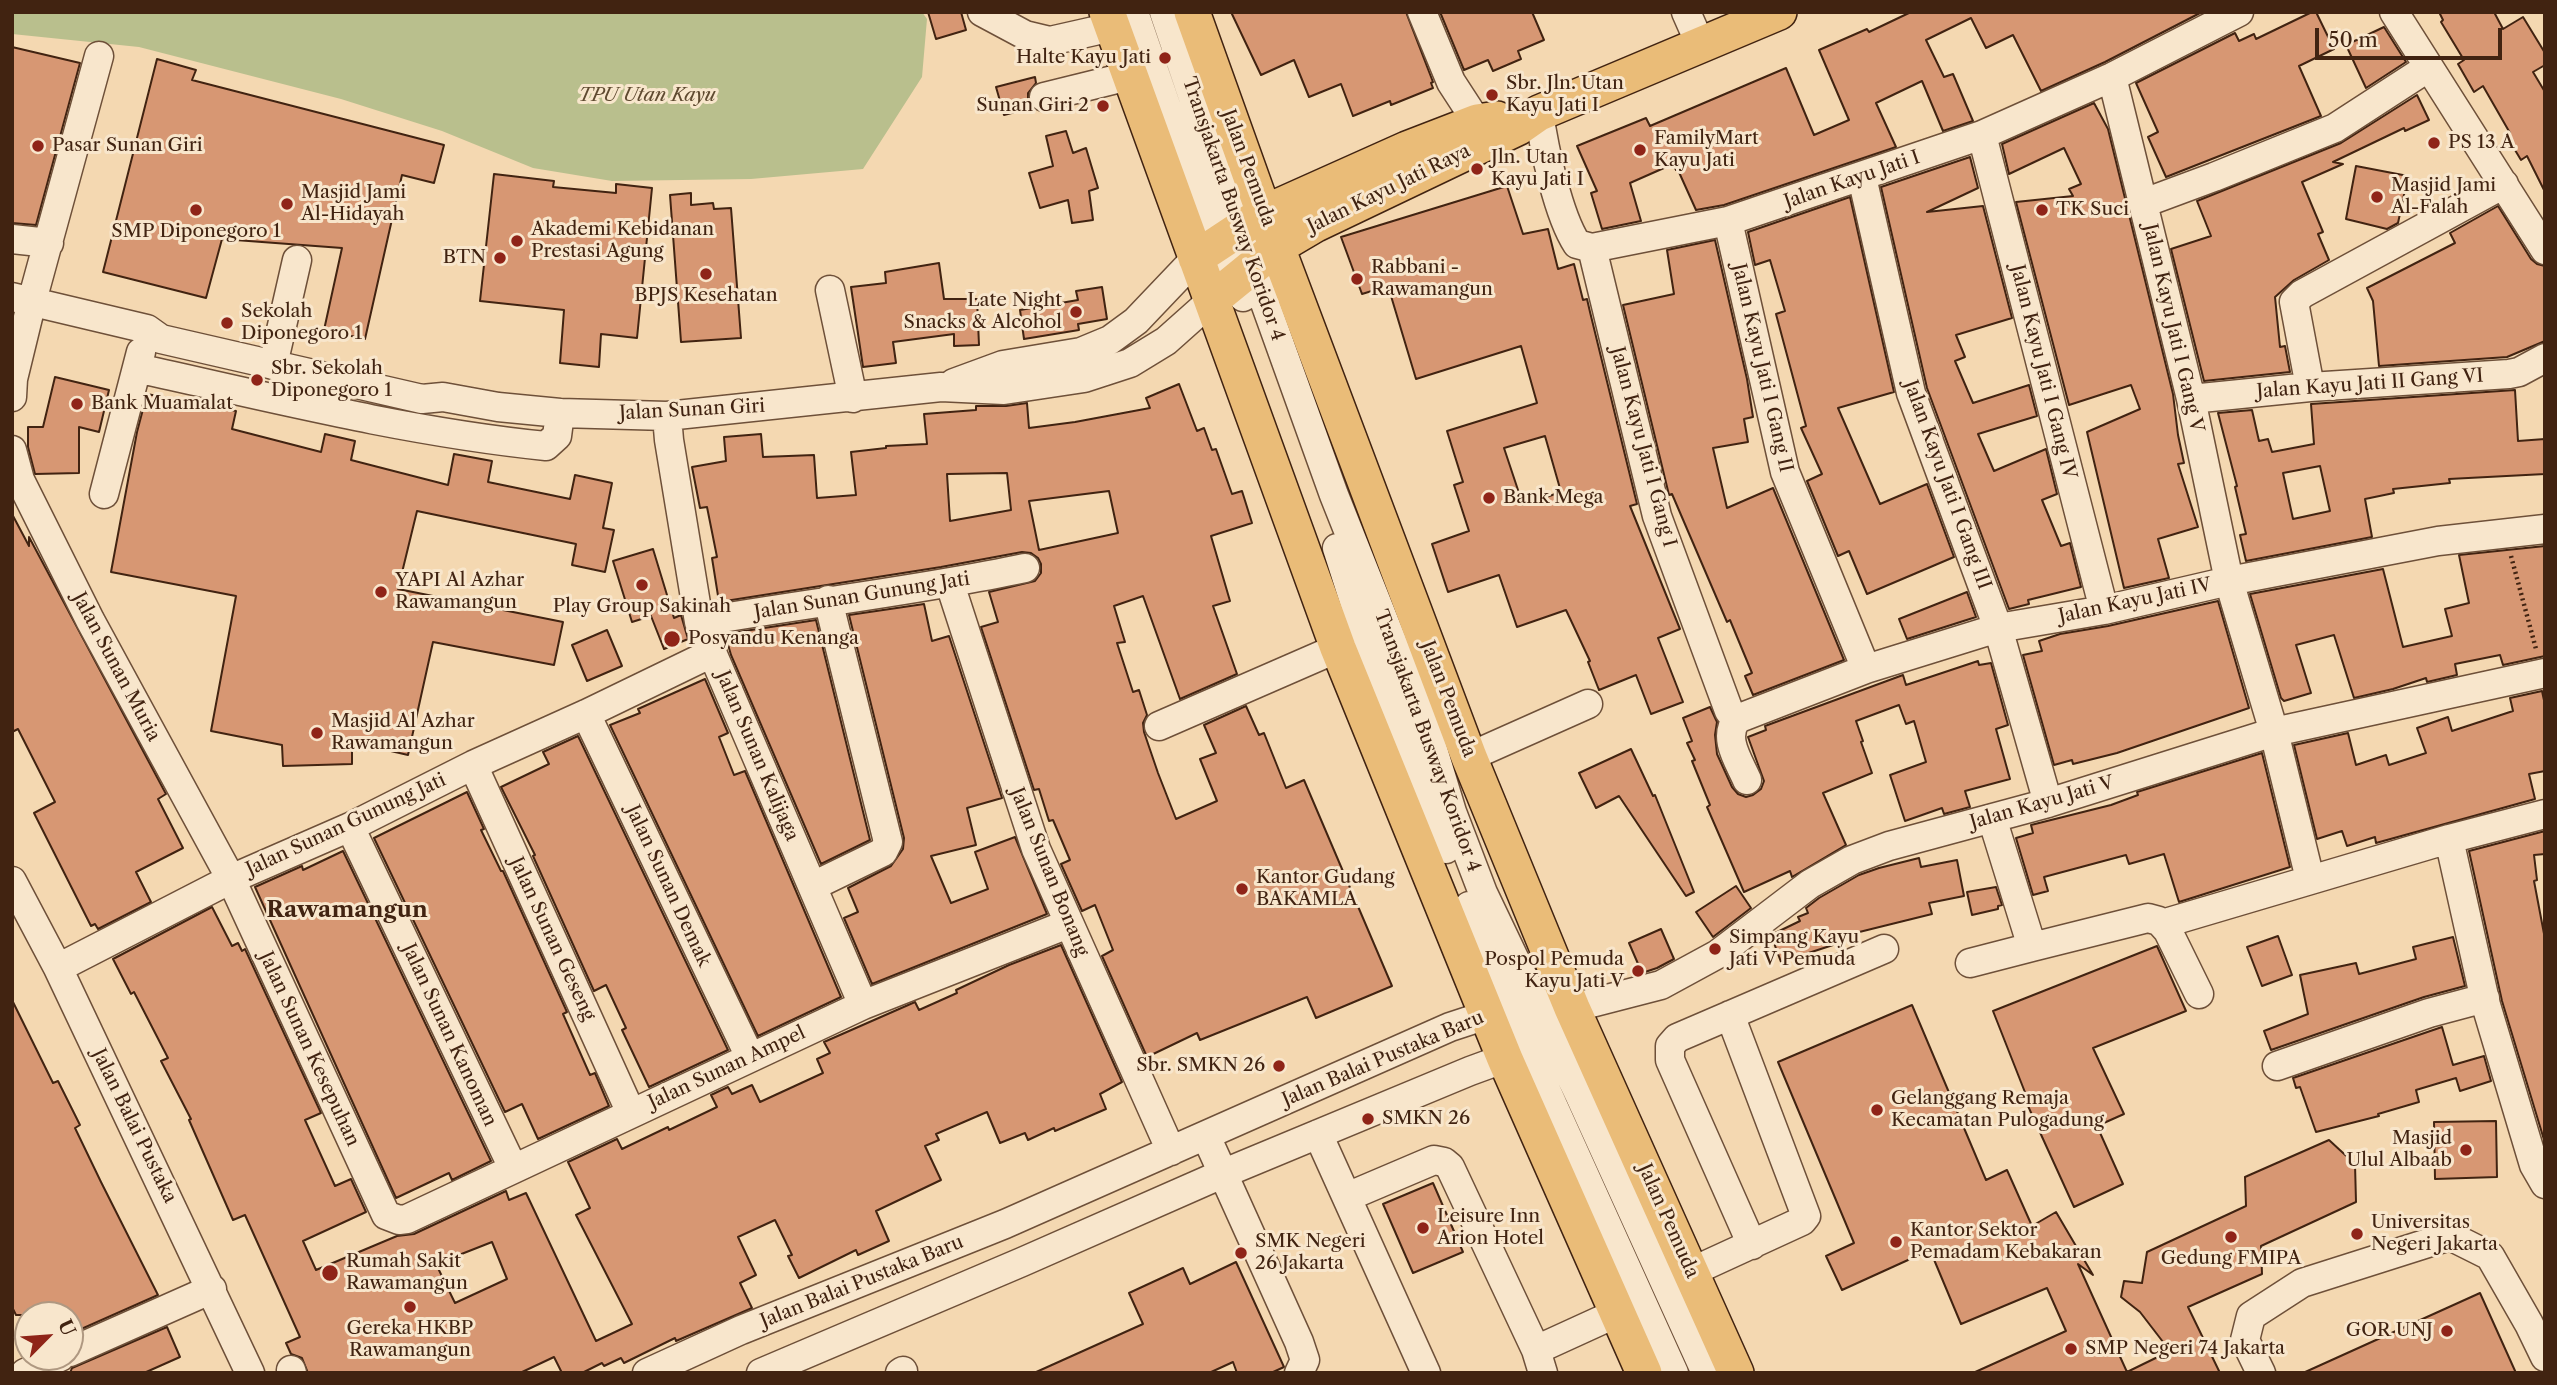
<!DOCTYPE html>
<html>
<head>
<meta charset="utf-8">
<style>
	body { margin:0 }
	#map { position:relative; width:2557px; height:1385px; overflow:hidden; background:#f4d8b1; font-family:"Libre Caslon Text",serif }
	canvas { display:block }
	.frame { position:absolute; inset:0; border:14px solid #412311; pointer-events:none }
	.north { position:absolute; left:14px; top:1301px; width:70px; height:70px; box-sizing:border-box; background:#f8e6cc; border:2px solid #af9881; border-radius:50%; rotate:65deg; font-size:19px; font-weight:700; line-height:28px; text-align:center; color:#412311 }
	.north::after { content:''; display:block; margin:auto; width:24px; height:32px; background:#8f2418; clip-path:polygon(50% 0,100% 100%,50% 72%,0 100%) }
	.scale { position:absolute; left:2315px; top:28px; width:187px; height:32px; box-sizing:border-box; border:4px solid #412311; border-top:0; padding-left:9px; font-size:21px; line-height:24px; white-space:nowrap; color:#412311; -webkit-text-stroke:5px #f8e6cc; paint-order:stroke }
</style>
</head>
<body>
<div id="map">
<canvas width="2557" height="1385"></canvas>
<div class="frame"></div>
<div class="north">U</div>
<div class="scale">50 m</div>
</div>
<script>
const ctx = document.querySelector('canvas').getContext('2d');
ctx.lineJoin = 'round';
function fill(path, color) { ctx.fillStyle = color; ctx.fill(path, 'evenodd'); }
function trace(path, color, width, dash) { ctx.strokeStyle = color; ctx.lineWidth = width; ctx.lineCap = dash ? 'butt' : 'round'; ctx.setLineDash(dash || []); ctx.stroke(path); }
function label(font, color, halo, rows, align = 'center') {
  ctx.font = font + ' "Libre Caslon Text",serif'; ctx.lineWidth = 6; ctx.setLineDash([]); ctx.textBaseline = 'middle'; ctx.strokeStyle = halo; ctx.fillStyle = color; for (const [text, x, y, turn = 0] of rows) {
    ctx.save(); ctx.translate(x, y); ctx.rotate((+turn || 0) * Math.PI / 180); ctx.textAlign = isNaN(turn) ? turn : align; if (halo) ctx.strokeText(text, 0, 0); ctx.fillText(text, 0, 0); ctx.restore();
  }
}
fill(new Path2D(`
	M12 12H922L927 19 922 77 863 169 751 179 612 181 533 168 442 131 341 99 139 47 12 34Z`), '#b9bf8d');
const building = new Path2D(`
	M928 12H961L966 30 936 39Z
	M1231 12H1406L1433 82 1431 83 1433 88 1391 105 1390 101 1353 116 1341 84 1309 97 1294 60 1261 75Z
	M1440 12H1532L1544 40 1518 51 1521 59 1493 71 1488 60 1464 70Z
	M1911 12H2202L2105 62 2041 91 2013 35 1986 48 1971 18 1926 40 1944 77 1953 74 1973 121 1943 131 1922 81 1876 103 1896 147 1724 205 1696 210 1678 170H1676L1673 164 1630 183 1641 221 1602 229 1591 193 1597 191 1577 146 1646 118 1650 126 1786 68 1814 135 1849 120 1819 50 1867 29 1869 32Z
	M2312 12H2316L2334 49 2299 66 2321 116 2166 177 2148 137 2158 132 2136 83 2235 33 2239 41 2254 34 2256 39Z
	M2439 12H2494L2503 29 2523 17 2545 53V65L2533 72 2545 92V192L2527 156 2521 160 2506 135 2510 133 2483 86 2474 92 2458 64 2464 60 2441 22 2443 20Z
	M2384 27 2406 62 2366 88 2346 45Z
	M12 47 80 63 36 225 12 223Z
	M157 59 196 70 192 80 444 145 434 183 402 175 365 339 324 330 342 248 222 239 206 298 103 272Z
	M1035 77 1036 83 1028 93V100L1031 108 1004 115 996 87Z
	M2417 95 2429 120 2405 131 2404 128 2333 162 2343 164 2302 182 2323 232 2318 234 2329 260 2294 280 2275 297 2280 347 2285 346 2290 372 2204 381 2171 249 2211 236 2197 201 2341 143Z
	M2094 103 2108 129 2173 394 2178 435 2184 463 2178 464 2198 527 2158 539 2169 578 2124 588 2087 432 2140 409 2131 385 2069 405 2016 202 2073 196 2069 189 2081 184 2064 148 2009 174 2002 144Z
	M1066 131 1073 153 1086 148 1098 188 1089 191 1093 220 1072 223 1068 200 1040 208 1029 173 1053 166 1046 136Z
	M1970 157 1978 188 1927 212 1983 206 2012 318 1956 335 1965 357 1955 361 1973 403 2029 385 2037 416 1978 434 1994 471 2046 449 2057 494 2042 500 2061 546 2070 543 2081 587 2028 600 2029 604 2009 609 1927 388 1881 187Z
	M2356 166 2408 176 2398 223 2387 229 2346 219Z
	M494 174 554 181 553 187 616 193V184L652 188 637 338 601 334 599 367 560 363 564 310 480 301Z
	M1507 186 1523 234 1548 229 1558 269 1574 264 1583 300 1587 299 1590 312 1637 504 1630 506 1680 629 1658 638 1683 702 1651 714 1636 675 1599 690 1588 662 1590 661 1566 610 1517 627 1499 575 1448 592 1432 544 1469 531 1454 485 1463 482 1447 431 1537 403 1521 346 1416 379 1388 286 1362 294 1341 237ZM1545 436 1561 492 1523 505 1504 448Z
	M691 193V205L713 203 714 209 731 208 741 338 681 342 670 195Z
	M1850 197 1894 392 1838 408 1880 504 1927 484 1954 557 1867 594 1849 551 1838 556 1807 481 1822 474 1801 428 1806 426 1776 314 1785 311 1770 260 1755 265 1748 232Z
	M2498 206 2531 259 2537 264 2545 266V341L2507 357 2379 366 2373 301 2367 288 2455 243 2450 233Z
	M1715 240 1747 379 1753 417 1744 419 1748 442 1713 448 1727 508 1773 488 1844 660 1753 695 1745 676 1752 673 1730 620 1727 622 1672 494 1669 495 1623 305 1674 294 1667 250Z
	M939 263 944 299H977L979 345 954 346V334L893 342 896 363 863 367 851 287 886 283 885 272Z
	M1102 287 1107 319 1078 324 1079 330 1024 339 1020 310 1078 300 1076 291Z
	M55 377 109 390 99 432 79 427V473L35 474 28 447V427H43Z
	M1179 384 1197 431 1204 428 1212 450 1216 449 1232 494 1242 491 1252 523 1211 536 1230 601 1213 606 1237 674 1180 699 1143 596 1114 606 1125 642 1117 643 1133 692 1139 690 1147 715 1143 723 1144 732 1158 773 1176 819 1217 801 1200 759 1216 753 1204 725 1246 706 1259 735 1264 733 1286 788 1304 780 1392 986 1316 1018 1307 997 1200 1040 1197 1033 1147 1057 1102 956 1113 950 1095 905 1082 911 1061 864 1070 860 1053 820 1049 821 1039 789 1034 790 981 627 998 622 989 592 1035 581 1041 573V564L1038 558 1031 553 1022 552 941 567 719 602 712 558 717 557 707 507 700 508 692 467 726 461 724 437 761 434 763 457 814 455 817 498 856 495 851 452 886 448V446L927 444 924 414 976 410V406H1006L1027 403 1029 428 1075 422 1150 408 1146 398ZM1007 473 1011 510 950 521 947 474ZM1109 491 1118 533 1039 550 1029 501Z
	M2515 390 2518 441 2545 439V474L2449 479 2450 483 2393 489 2394 493 2365 499 2372 537 2246 561 2240 535 2246 534 2235 487 2237 486 2218 413 2252 410 2259 441 2268 439 2272 452 2314 444 2311 404ZM2320 466 2330 511 2293 519 2283 473Z
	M147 394 236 411 232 429 321 452 325 434 355 441 351 460 448 485 454 454 492 461 488 482 570 499 575 475 612 483 603 528 614 530 605 572 572 565 576 544 417 511 398 589 563 622 554 665 433 642 408 755 352 742V764L283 766 282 745 211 731 236 596 111 572 137 432Z
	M12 514 29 546V537L166 794 158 799 183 848 136 872 151 902 98 929 95 924 91 926 34 813 55 802 18 729 12 732Z
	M2545 546V656L2503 665 2500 655 2455 664 2457 675 2427 682 2426 678 2393 689 2354 698 2334 635 2296 645 2311 693 2284 701 2281 698 2250 594 2383 569 2403 647 2452 636 2445 609 2469 603 2459 555Z
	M653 549 674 618 681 615 688 639 664 649 651 616 632 622 613 561Z
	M1967 592 1976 617 1907 639 1899 619Z
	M2218 601 2249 708 2117 753 2073 764 2072 760 2054 765 2023 655 2042 651 2039 641 2060 634 2108 626Z
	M924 604 932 641 949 636 1002 798 967 808 976 845 931 856 951 903 988 889 975 852 1015 837 1047 914 872 984 844 918 858 912 848 888 891 866 903 849 904 838 849 615Z
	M816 620 870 840 821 864 731 655 725 634Z
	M607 630 622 666 587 681 572 645Z
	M1978 661 1979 665 1991 663 2008 725 1996 729 2010 779 1965 791 1970 807 1944 814 1942 808 1905 821 1890 775 1926 762 1914 721 1906 724 1899 705 1856 721 1863 741 1861 742 1872 773 1823 793 1846 845 1792 877 1790 871 1744 892 1707 807 1710 805 1692 761 1695 760 1687 743 1692 741 1683 718 1710 707 1717 722 1715 735 1717 754 1732 787 1738 794 1746 797 1753 795 1761 789 1764 781 1748 737 1766 730 1765 726 1903 675 1906 685Z
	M705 679 728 733 719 737 734 775 745 771 841 997 758 1036 610 725 640 713 638 709Z
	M2542 691 2545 705V771L2529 774 2535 799 2376 843 2375 837 2347 846 2342 831 2317 839 2294 745 2348 733 2356 765 2386 755 2389 765 2426 753 2417 728 2448 717 2452 731 2513 711 2510 698Z
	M578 736 728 1050 649 1087 622 1030 626 1028 606 985 594 991 533 856 535 855 501 787 549 764 543 752Z
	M1631 749 1653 796 1655 795 1694 892 1686 896 1619 796 1596 808 1579 773Z
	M2262 753 2290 867 2179 902 2164 854 2129 864 2126 855 2044 877 2048 891 2033 895 2016 838 2033 833 2031 825 2111 805 2138 795 2137 792Z
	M467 792 484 829 481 830 501 871H503L567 1012 563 1014 590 1075 595 1073 609 1106 538 1139 522 1104 505 1112 374 838Z
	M2545 831V854L2534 855 2537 880 2534 881 2545 939V1143L2502 1001 2469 851Z
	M343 851 491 1161 452 1180 449 1173 396 1198 255 887 302 866 303 870Z
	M1919 858 1921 867 1957 860 1964 896 1929 903 1932 914 1831 939 1833 945 1781 962 1771 935 1800 921 1798 917 1808 913 1806 908 1819 898 1859 875 1879 868Z
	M1736 886 1751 908 1713 937 1696 912Z
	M1996 887 2002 905 1998 906V909L1972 915 1967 892Z
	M212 907 232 946 238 943 242 951 245 949 321 1113 305 1120 335 1186 351 1179 366 1212 303 1241 316 1270 397 1236 414 1234 506 1191 509 1200 526 1193 596 1341 632 1324 576 1215 590 1208 568 1162 617 1139 622 1149 668 1127 669 1130 717 1107 711 1095 728 1087 732 1094 752 1085 760 1102 823 1073 817 1059 830 1053 824 1042 915 1002 919 1010 957 993 956 990 1009 965 1061 945 1122 1082 1100 1094 1106 1109 1055 1131 1054 1128 1028 1140 1025 1133 1000 1143 987 1112 936 1134 939 1140 925 1146 941 1180 876 1211 889 1241 858 1255 856 1250 799 1278 788 1256 792 1255 775 1220 738 1237 756 1275 740 1283 752 1308 676 1341 675 1338 624 1363 621 1358 604 1366 602 1363 582 1373H562L554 1357 520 1373H308L302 1358 291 1354 286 1343 300 1337 245 1215 233 1220 189 1120 191 1119 161 1061 168 1058 134 992 131 994 113 959ZM492 1242 507 1279 455 1303 436 1264Z
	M1661 929 1674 959 1657 968 1642 973 1629 943Z
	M2278 936 2292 975 2262 986 2247 947Z
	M2453 937 2465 986 2424 997 2271 1050 2264 1031 2308 1014 2300 975 2356 963 2359 974 2416 959 2413 947Z
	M2157 946 2186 1011 2093 1048 2124 1114 2097 1126 2123 1184 2074 1207 2028 1106 2030 1105 1993 1011Z
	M12 1000 53 1083 58 1081 80 1125 75 1128 101 1182 158 1295 70 1334V1315H16L12 1307Z
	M1912 1005 1986 1180 2007 1170 2032 1226 2056 1212 2093 1275 2078 1264 2127 1372 2170 1351 2140 1312 2121 1297 2124 1281 2142 1283 2147 1252 2246 1206 2245 1177 2329 1140 2355 1164 2356 1202 2261 1246 2262 1274 2188 1307 2220 1373H1973L2066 1331 2047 1288 1961 1324 1930 1250 1842 1290 1826 1256 1854 1243 1778 1062Z
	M2442 1027 2453 1065 2484 1056 2491 1081 2460 1091 2456 1078 2416 1090 2419 1102 2378 1114 2379 1116 2316 1132 2300 1087 2296 1088 2293 1078Z
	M2496 1121 2497 1177 2435 1179 2434 1122Z
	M1433 1183 1463 1252 1413 1273 1383 1204Z
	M1236 1262 1284 1367 1271 1373H1237L1233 1362 1209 1373H1034L1143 1324 1129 1293 1183 1268 1190 1284Z
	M2480 1293 2516 1373H2303Z
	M167 1327 180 1357 144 1373H70L72 1368Z`);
fill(building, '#d79773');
trace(building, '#412311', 2);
const minor = new Path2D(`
	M982 12 1025 35 1050 41 1112 27
	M1134 12 1190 175 1243 297
	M1164 12 1223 186 1334 495 1426 726 1452 812 1483 893 1579 1094 1706 1373
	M1422 12 1451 82 1477 122
	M1686 12 1701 46
	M2394 12 2545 250
	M2112 77 2191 399 2229 581 2274 732 2310 879
	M1044 97 1129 76
	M1539 113C1544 148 1558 215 1577 244L1592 248 1728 221 1982 135 2112 77 2239 12
	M1982 135 2104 610
	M1862 177 1911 393 1998 628 2048 803
	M2144 203 2214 177 2335 128 2429 67
	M1728 221 1785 472 1866 669
	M12 239 49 243
	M1592 248 1657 516 1729 711 1737 719
	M830 290 853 398
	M12 297 147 329 161 339 422 399 443 397 498 407 560 413 667 416 941 387 1004 390 1084 378 1130 363 1166 341 1212 300
	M273 365 297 260
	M137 368C272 398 408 432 546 446L557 436 560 413
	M954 383 1003 365 1081 352 1110 340 1136 321 1196 258
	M2310 387 2294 302 2302 294 2504 184
	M12 397 13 379 32 301 99 56
	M2191 399 2310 387 2509 374 2519 372 2545 358
	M667 416 669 440 699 622 863 1005
	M12 450 20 480 90 620 231 879 386 1215 399 1220 407 1219 863 1005 1068 924
	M104 494 141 352
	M1337 548 1381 686 1446 849
	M950 584 1036 849 1171 1151
	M699 622C807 603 917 591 1025 568
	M586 714 750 1057
	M1737 719 1866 669 1998 628 2104 610 2229 581 2438 541 2545 529
	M1737 719C1722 738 1739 761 1747 780
	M1159 726 1338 648
	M1469 757 1588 704
	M473 765 631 1113
	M1992 818 2032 947 2148 918 2159 921 2168 931 2199 994
	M350 827 513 1168
	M2449 839 2486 1005 2534 1165 2545 1184
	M12 881 58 968 250 1373
	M813 886 883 852 888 842 828 600
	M1469 906 1528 1050 1674 1373
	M2162 924 2449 839 2545 814
	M1970 963 2032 947
	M58 968 231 879 350 827 473 765 586 714 712 653
	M2277 1066 2429 1013 2485 998
	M1318 1134 1426 1373
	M1206 1136 1299 1342 1305 1360 1299 1373
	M1347 1197 1434 1160 1444 1162 1450 1167 1536 1350 1543 1373
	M1752 1245 1670 1060V1046L1677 1038 1884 949
	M1691 1272 1802 1221 1806 1216 1730 1015
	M1536 1350 1617 1313
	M70 1352 212 1289
	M291 1370 292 1373
	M25 1373 60 1357
	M647 1373 741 1330 1005 1224 1450 1027 1511 1007 1533 1002 1572 1008 1661 985 1718 954 1810 884 1852 860 1889 846 2048 803 2274 732 2545 673
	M761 1373 1022 1262 1222 1174 1470 1071 1522 1052
	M900 1373 903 1371
	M2261 1373 2245 1340 2251 1316 2302 1283 2450 1236 2490 1256 2529 1324 2545 1357`);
const major = new Path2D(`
	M1107 12 1338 648 1505 1059 1644 1373
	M1192 12 1264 213 1469 757 1572 1008 1736 1373
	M1196 258 1264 213 1407 149 1477 122 1497 119
	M1212 300 1277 247 1316 224 1519 127 1539 113 1779 12`);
trace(minor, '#6e5039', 31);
trace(major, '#412311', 38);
trace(new Path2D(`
	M2511 556 2536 649`), '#412311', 4.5, [2, 3.5]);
trace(minor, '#f8e6cc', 28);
trace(major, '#eabc78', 35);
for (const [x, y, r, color] of [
	[1165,58,7,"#8f2418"],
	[1492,95,7,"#8f2418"],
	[1103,106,7,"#8f2418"],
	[2434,143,7,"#8f2418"],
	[38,146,7,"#8f2418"],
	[1640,150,7,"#8f2418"],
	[1477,169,7,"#8f2418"],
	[2377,197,7,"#8f2418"],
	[287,204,7,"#8f2418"],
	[196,210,7,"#8f2418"],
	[2042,210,7,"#8f2418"],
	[517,241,7,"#8f2418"],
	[500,258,7,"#8f2418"],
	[706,274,7,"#8f2418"],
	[1357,279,7,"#8f2418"],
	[1076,312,7,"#8f2418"],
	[227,323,7,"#8f2418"],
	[257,380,7,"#8f2418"],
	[77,404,7,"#8f2418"],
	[1489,498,7,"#8f2418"],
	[642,585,7,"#8f2418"],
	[381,592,7,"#8f2418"],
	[672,639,9,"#8f2418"],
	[317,733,7,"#8f2418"],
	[1242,889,7,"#8f2418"],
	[1715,949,7,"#8f2418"],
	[1638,971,7,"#8f2418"],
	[1279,1066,7,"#8f2418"],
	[1877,1110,7,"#8f2418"],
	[1368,1119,7,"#8f2418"],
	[2466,1150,7,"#8f2418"],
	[1423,1228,7,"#8f2418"],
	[2357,1234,7,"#8f2418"],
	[2231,1237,7,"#8f2418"],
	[1896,1242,7,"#8f2418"],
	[1241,1253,7,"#8f2418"],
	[330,1273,9,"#8f2418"],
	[410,1307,7,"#8f2418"],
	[2447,1331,7,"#8f2418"],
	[2071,1349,7,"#8f2418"]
]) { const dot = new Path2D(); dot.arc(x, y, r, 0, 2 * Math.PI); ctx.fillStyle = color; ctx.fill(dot); trace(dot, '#f8e6cc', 2.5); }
label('19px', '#412311', '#f8e6cc', [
	["Halte Kayu Jati",1151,58,"right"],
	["Sbr. Jln. Utan",1506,84],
	["Kayu Jati I",1506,106],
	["Sunan Giri 2",1089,106,"right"],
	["FamilyMart",1654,139],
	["Kayu Jati",1654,161],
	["PS 13 A",2448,143],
	["Pasar Sunan Giri",52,146],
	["Jln. Utan",1491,158],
	["Kayu Jati I",1491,180],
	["Masjid Jami",2391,186],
	["Al-Falah",2391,208],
	["Masjid Jami",301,193],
	["Al-Hidayah",301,215],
	["TK Suci",2056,210],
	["Akademi Kebidanan",531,230],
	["Prestasi Agung",531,252],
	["SMP Diponegoro 1",196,232,"center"],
	["BTN",486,258,"right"],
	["Rabbani -",1371,268],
	["Rawamangun",1371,290],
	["BPJS Kesehatan",706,296,"center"],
	["Late Night",1062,301,"right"],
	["Snacks & Alcohol",1062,323,"right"],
	["Sekolah",241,312],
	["Diponegoro 1",241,334],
	["Sbr. Sekolah",271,369],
	["Diponegoro 1",271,391],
	["Bank Muamalat",91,404],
	["Bank Mega",1503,498],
	["YAPI Al Azhar",395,581],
	["Rawamangun",395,603],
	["Play Group Sakinah",642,607,"center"],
	["Posyandu Kenanga",688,639],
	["Masjid Al Azhar",331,722],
	["Rawamangun",331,744],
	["Kantor Gudang",1256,878],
	["BAKAMLA",1256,900],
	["Simpang Kayu",1729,938],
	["Jati V Pemuda",1729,960],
	["Pospol Pemuda",1624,960,"right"],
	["Kayu Jati V",1624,982,"right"],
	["Sbr. SMKN 26",1265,1066,"right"],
	["Gelanggang Remaja",1891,1099],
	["Kecamatan Pulogadung",1891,1121],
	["SMKN 26",1382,1119],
	["Masjid",2452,1139,"right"],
	["Ulul Albaab",2452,1161,"right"],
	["Leisure Inn",1437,1217],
	["Arion Hotel",1437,1239],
	["Universitas",2371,1223],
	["Negeri Jakarta",2371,1245],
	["Kantor Sektor",1910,1231],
	["Pemadam Kebakaran",1910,1253],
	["SMK Negeri",1255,1242],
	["26 Jakarta",1255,1264],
	["Gedung FMIPA",2231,1259,"center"],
	["Rumah Sakit",346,1262],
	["Rawamangun",346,1284],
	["Gereka HKBP",410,1329,"center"],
	["Rawamangun",410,1351,"center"],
	["GOR UNJ",2433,1331,"right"],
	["SMP Negeri 74 Jakarta",2085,1349]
], 'left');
label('italic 19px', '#5f4a30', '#f8e6cc', [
	["TPU Utan Kayu",647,96]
]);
label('19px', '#412311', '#f8e6cc', [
	["Jalan Pemuda",1248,168,70],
	["Jalan Kayu Jati I",1852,180,-19],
	["Jalan Kayu Jati Raya",1389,189,-26],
	["Transjakarta Busway Koridor 4",1233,209,71],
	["Jalan Kayu Jati I Gang V",2173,328,77],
	["Jalan Kayu Jati I Gang II",1762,368,77],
	["Jalan Kayu Jati I Gang IV",2043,372,76],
	["Jalan Kayu Jati II Gang VI",2370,384,-4],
	["Jalan Sunan Giri",692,410,-3],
	["Jalan Kayu Jati I Gang I",1643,447,75],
	["Jalan Kayu Jati I Gang III",1947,485,70],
	["Jalan Sunan Gunung Jati",862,596,-9],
	["Jalan Kayu Jati IV",2135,601,-12],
	["Jalan Sunan Muria",116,667,62],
	["Jalan Pemuda",1448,699,69],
	["Transjakarta Busway Koridor 4",1427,741,70],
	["Jalan Sunan Kalijaga",757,756,67],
	["Jalan Kayu Jati V",2042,803,-16],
	["Jalan Sunan Gunung Jati",346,825,-25],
	["Jalan Sunan Bonang",1049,872,68],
	["Jalan Sunan Demak",668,886,65],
	["Jalan Sunan Geseng",552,939,65],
	["Jalan Sunan Kanoman",449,1035,65],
	["Jalan Sunan Kesepuhan",309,1049,65],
	["Jalan Balai Pustaka Baru",1383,1059,-23],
	["Jalan Sunan Ampel",727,1068,-25],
	["Jalan Balai Pustaka",134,1126,64],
	["Jalan Pemuda",1668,1221,66],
	["Jalan Balai Pustaka Baru",862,1282,-22]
]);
label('bold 23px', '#412311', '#f8e6cc', [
	["Rawamangun",347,910]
]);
</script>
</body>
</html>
